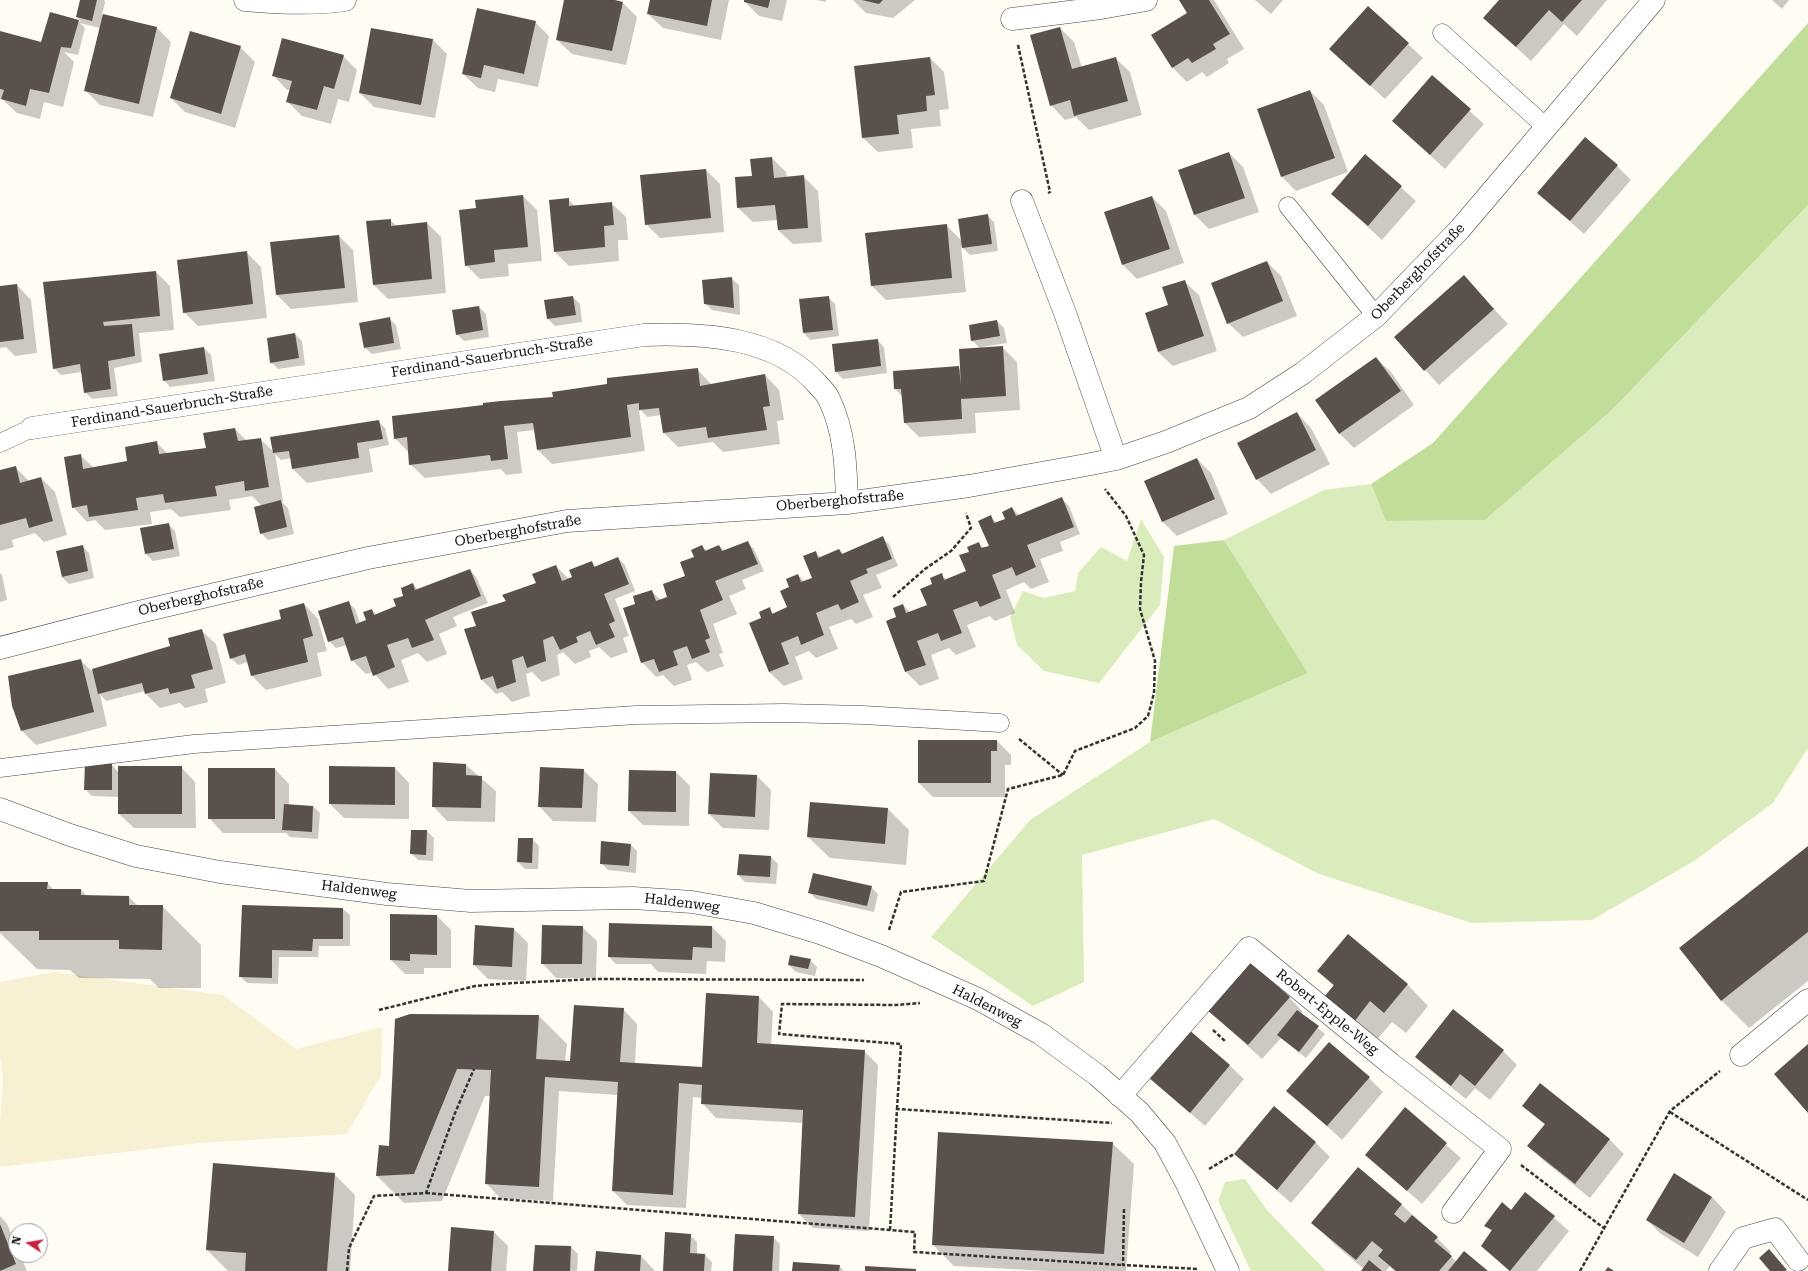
<!DOCTYPE html>
<html>
<head>
<meta charset="utf-8">
<style>
	body { margin:0 }
	#map { position:relative; width:1808px; height:1271px; overflow:hidden; background:#fffcf4; font-family:"Roboto Serif",serif }
	canvas { display:block }
	.north { position:absolute; left:8px; top:1223px; width:40px; height:40px; box-sizing:border-box; background:#fff; border:1px solid #a0a0a0; border-radius:50%; rotate:282deg; font-size:11px; font-weight:700; line-height:16px; text-align:center; color:#111 }
	.north::after { content:''; display:block; margin:auto; width:14px; height:18px; background:#c8213c; clip-path:polygon(50% 0,100% 100%,50% 72%,0 100%) }
</style>
</head>
<body>
<div id="map">
<canvas width="1808" height="1271"></canvas>
<div class="north">N</div>
</div>
<script>
const ctx = document.querySelector('canvas').getContext('2d');
ctx.lineJoin = 'round';
function fill(path, color) { ctx.fillStyle = color; ctx.fill(path, 'evenodd'); }
function trace(path, color, width, dash) { ctx.strokeStyle = color; ctx.lineWidth = width; ctx.lineCap = dash ? 'butt' : 'round'; ctx.setLineDash(dash || []); ctx.stroke(path); }
function label(font, color, halo, rows, align = 'center') {
  ctx.font = font + ' "Roboto Serif",serif'; ctx.lineWidth = 4; ctx.setLineDash([]); ctx.textBaseline = 'middle'; ctx.strokeStyle = halo; ctx.fillStyle = color; for (const [text, x, y, turn = 0] of rows) {
    ctx.save(); ctx.translate(x, y); ctx.rotate((+turn || 0) * Math.PI / 180); ctx.textAlign = isNaN(turn) ? turn : align; if (halo) ctx.strokeText(text, 0, 0); ctx.fillText(text, 0, 0); ctx.restore();
  }
}
fill(new Path2D(`
	M54 972 223 995 296 1049 382 1027 381 1075 347 1134 200 1143 0 1167V1123L3 1078 0 1057V982Z`), '#f7f0d2');
fill(new Path2D(`
	M1808 205V748L1773 803 1694 861 1592 920 1472 923 1319 874 1214 819 1082 855 1084 982 1033 1006 931 937 1030 820 1150 742 1308 673 1224 540 1324 490 1371 484 1386 521 1485 520 1613 409Z
	M1141 519 1164 557 1160 605 1099 683 1044 671 1017 645 1010 617 1023 591 1044 598 1075 591 1078 573 1101 547 1127 561Z
	M1245 1179 1267 1210 1326 1271H1251L1218 1201 1225 1182Z`), '#daecbb');
fill(new Path2D(`
	M1808 23V205L1613 409 1485 520 1386 521 1371 484 1433 443Z
	M1224 540 1308 673 1150 742 1174 546Z`), '#c0de99');
fill(new Path2D(`
	M81 0H104L105 2 102 15 156 27 171 42 153 117 100 105 85 90 100 28 80 23 85 28 78 55 64 52 74 62 63 107 44 102 40 119 17 113 3 100 0 99V32L42 43 51 13 81 22 77 17Z
	M565 0H610L623 3 637 17 626 65 572 54 557 40Z
	M651 0H729L721 40 663 28 648 14Z
	M745 0H787L782 21 759 16 745 2Z
	M816 0H826V2Z
	M853 0H915L893 18 866 13Z
	M1180 0H1214L1244 49 1227 59 1229 63 1207 77 1202 72 1187 82 1173 68 1153 35 1188 13Z
	M1255 0H1283L1271 14Z
	M1500 0H1607L1577 36 1564 24 1531 61 1484 18Z
	M1772 0H1789L1782 9Z
	M1368 7 1423 58 1385 99 1345 63Z
	M535 22 549 36 538 87 498 79 495 92 478 88 463 74Z
	M1060 28 1074 42 1082 68 1115 58 1130 72 1142 115 1089 130 1076 117 1065 120 1051 105Z
	M372 29 433 40 447 54 435 118 374 107 360 93Z
	M240 47 255 62 235 128 185 112 171 98Z
	M343 56 357 70 349 102 338 99 331 124 302 116 287 101 290 90H287L273 75Z
	M930 58 944 72 949 109 939 110 941 126 911 129 913 148 878 152 863 138 855 67Z
	M1432 77 1484 124 1445 169 1393 121Z
	M1310 91 1324 105 1348 172 1296 191 1282 177Z
	M1229 153 1243 167 1259 212 1209 229 1195 215 1179 170Z
	M1366 156 1416 201 1382 240 1332 194Z
	M772 158 786 172 787 178 803 176 818 191 822 242 793 244 778 230 777 220 753 222 738 208 753 177Z
	M1617 166 1631 180 1584 234 1538 193Z
	M706 170 720 184 724 232 660 238 646 224Z
	M523 196 537 210 542 261 508 264 509 276 480 279 466 265 477 209Z
	M1152 197 1166 211 1184 263 1137 279 1123 265Z
	M568 199 575 206 611 203 626 217 628 240H618L619 261 569 266 555 252Z
	M987 215 994 222 998 251 970 255 961 246 966 292 886 300 872 286 946 225 962 241Z
	M390 220 397 226 427 223 441 237 446 293 388 299 374 285 368 222Z
	M339 236 353 250 358 302 291 309 277 295Z
	M246 252 261 267 267 318 198 326 184 312Z
	M1267 262 1281 276 1297 316 1243 337 1228 323Z
	M156 272 170 286 174 330 139 333 142 362 114 368 118 396 92 399 85 392 82 372 61 375 54 368Z
	M1464 277 1508 324 1439 385 1395 337Z
	M732 279 739 285 740 315 712 310 705 303 703 281Z
	M1184 281 1199 295 1217 351 1173 366 1158 352 1170 306Z
	M17 285 31 300 37 353 15 356 6 347 0 348V287Z
	M573 297 580 304 582 322 555 326 548 319 545 301Z
	M828 297 835 304 839 336 810 340 804 333Z
	M479 307 486 314 489 337 464 341 457 334Z
	M389 318 396 325 401 349 372 354 365 348Z
	M997 321 1004 328 1007 343 982 347V349L1002 347 1017 362 1020 410 975 413 976 433 919 437 905 423 903 397 895 389 958 367 961 370 981 349 972 340Z
	M295 334 302 341 305 365 278 369 271 362Z
	M877 340 884 347 887 373 843 379 836 372Z
	M204 348 211 355 215 381 170 387 164 380Z
	M1376 358 1391 372 1414 405 1354 448 1340 434 1317 400Z
	M697 369 712 385 765 375 779 390 784 420 777 421 780 444 723 452 713 442 678 447 664 433 661 415 647 417 641 410 639 411 645 451 552 464 538 450 535 430 517 432 522 473 506 475 501 469 425 478 410 464 409 453 395 438 554 398 608 385Z
	M1297 413 1311 428 1330 464 1271 494 1257 479Z
	M378 421 385 428 389 445 369 449 373 472 307 483 293 469 291 458 281 460 275 454 283 501H281L288 508 294 534 268 540 261 533 262 506 252 496 229 500 231 510 180 517 171 509 150 512 152 524 105 530 95 520 87 522 73 507 80 455 94 468 128 462 156 442 168 454 207 449 205 434 235 429 247 441 260 439 274 452Z
	M1197 459 1211 473 1228 514 1177 536 1163 522 1145 481Z
	M15 467 29 481 41 478 55 492 67 535 44 542 35 533 12 540 14 547 0 551V471Z
	M1062 499 1069 506 1080 534 1060 542 1063 551 1040 559 1049 582 1031 589 1024 582 1006 590 1015 613 995 621 990 616 967 625 976 647 956 655 949 648 931 655 939 679 920 686 906 672 887 622 897 618 903 605 910 612 928 606 933 584 941 574 947 580 967 572 970 553 978 543 984 548 990 546 991 517 997 523 1006 520 1012 508 1020 516Z
	M168 524 175 531 180 556 153 561 146 554 141 529Z
	M882 537 889 544 898 566 876 575 882 588 863 595 873 617 856 624 851 619 829 627 838 649 816 658 809 651 795 657 803 679 784 686 769 672 762 619 769 608 774 614 788 608 791 587 798 575 805 582 813 578 815 552 821 558 839 550 843 554Z
	M747 542 754 549 764 571 742 580 746 589 729 596 737 614 713 624 723 653 719 654 724 666 707 672 696 662 687 665 692 680 674 686 663 675 656 677 642 662 636 605 651 591 661 600 669 597 686 576 702 546 707 551 719 546 725 551Z
	M82 546 89 553 94 578 69 584 62 577Z
	M618 558 625 565 635 591 615 599 629 636 623 638 628 652 611 658 599 647 589 651 591 657 575 664 563 652 557 655 560 675 542 682 532 672 526 674 530 696 512 702 502 692 496 694 482 680 465 630 477 626 508 602 537 584 556 566 569 579 592 562 596 567Z
	M470 570 476 577 488 603 453 617 457 626 439 634 447 654 427 662 418 653 401 660 409 682 388 689 373 672 366 674 352 660 347 645 336 648 329 641 348 602 355 609 360 623 367 621 372 610 377 615 398 607 413 584 418 590Z
	M0 573 2 575 7 600 0 602Z
	M304 604 318 619 327 651 317 653 322 676 266 690 252 676 248 662 238 665 231 658Z
	M201 630 216 644 226 683 205 689 208 702 185 708 180 703 160 708 146 694 145 691 106 701 100 694 107 726 36 745 22 731 80 660 94 673 171 647Z
	M997 741 1011 755V765H1005V797H933L919 783Z
	M112 765 119 773 181 767 195 782 196 828H134L119 814V797L92 796 85 789Z
	M466 765 496 791 495 822 447 821 433 806Z
	M395 768 409 783V819L344 818 330 804Z
	M275 769 289 784V805L313 806 320 813 318 839 290 837 286 833H223L209 818Z
	M583 770 598 784 596 822 553 821 539 806Z
	M676 772 690 786 689 826 643 825 629 811Z
	M757 776 771 790 769 830 723 828 709 814Z
	M888 809 909 830 906 865 830 858 808 837Z
	M412 831H427L434 838 433 861 418 860 411 853Z
	M532 839 539 846 538 869H525L518 862Z
	M630 844 637 851 636 873 608 870 601 863Z
	M1808 847V981L1749 1028 1721 1000Z
	M771 857 778 864 776 884 745 882 738 875Z
	M0 883H47L54 890H81L87 896 129 897 138 906H162L201 945V988H159L150 979 79 978 70 970 37 969 0 933Z
	M871 887 878 894 874 912 816 899 809 892Z
	M243 906 343 909 350 915V946H319L318 957H279L278 984 247 983 240 976Z
	M437 916 451 930V968H424V974H405L391 960Z
	M582 927 597 941 596 978H556L542 963Z
	M712 927 726 941 725 962 707 961 706 974 658 972 651 964H616L609 957Z
	M514 929 528 943 526 981 488 979 474 965Z
	M810 960 817 967 815 976 796 972 789 965Z
	M1319 971 1407 984 1428 1006 1406 1033 1392 1022 1375 1042 1347 1019 1334 987Z
	M707 994 759 997 773 1012 771 1045 864 1051 878 1065 869 1231 813 1228 799 1214 804 1123 716 1118 702 1103V1098L693 1097 686 1208 627 1205 613 1191 618 1095 559 1091 553 1201 500 1198 486 1183 491 1096H485L442 1201 404 1203 377 1176 390 1147 396 1020 539 1016 567 1044 565 1062H571L623 1009 637 1024 635 1064 703 1068Z
	M1289 997 1303 1012 1301 1014 1325 1034 1306 1058 1281 1038 1262 1059 1208 1010Z
	M1503 1051 1517 1065 1490 1100 1475 1088 1466 1099 1431 1071 1416 1057Z
	M1229 1065 1244 1079 1205 1126 1150 1077Z
	M1369 1078 1383 1092 1342 1140 1288 1090Z
	M1540 1085 1610 1140 1624 1154 1590 1198 1543 1160 1528 1146 1545 1125 1523 1106Z
	M1405 1109 1461 1158 1422 1204 1367 1155Z
	M1112 1143 1134 1164 1126 1271H1048L954 1266 933 1245Z
	M1316 1143 1330 1157 1291 1203 1236 1154Z
	M1358 1168 1402 1205 1437 1238 1451 1252 1449 1255 1457 1262 1487 1271H1394L1390 1266 1386 1271H1362L1364 1269 1334 1244 1313 1223Z
	M334 1174 355 1195 350 1271H228L207 1250Z
	M1675 1174 1712 1197 1726 1212 1698 1257 1661 1234 1647 1220Z
	M1526 1193 1569 1231 1537 1271H1509L1482 1246 1492 1232 1486 1225 1512 1211Z
	M0 1216 7 1224 16 1245V1255H20L27 1271H0Z
	M494 1232 508 1246 506 1271H449Z
	M690 1235 697 1242V1254L705 1255 712 1262 711 1271H664Z
	M773 1237 780 1244 779 1271H734Z
	M571 1247 578 1254 577 1271H534Z
	M641 1256 655 1271H595Z
	M839 1266 844 1271H793Z`), '#0003');
fill(new Path2D(`
	M80 0H97L92 21 76 17Z
	M564 0H615L623 2 612 51 556 40Z
	M650 0H712L707 26 647 14Z
	M744 0H770L768 8 744 2Z
	M862 0H883L879 4Z
	M1179 0H1209L1230 34 1213 44 1216 49 1192 63 1188 58 1172 68 1151 35 1187 13Z
	M1499 0H1582L1562 22 1549 10 1516 47 1483 18Z
	M1368 6 1409 43 1370 86 1329 49Z
	M477 8 536 21 524 74 484 65 481 78 462 74Z
	M50 12 79 20 71 48 61 47 49 93 30 89 26 106 1 99 4 90 0 89V31L41 42Z
	M103 14 157 27 139 104 84 91Z
	M1060 27 1072 69 1116 57 1128 101 1074 116 1070 100 1050 106 1030 35Z
	M371 28 433 39 421 105 359 93Z
	M190 31 241 46 221 114 170 98Z
	M282 38 344 55 334 89 324 86 317 110 286 102 292 81 272 76Z
	M930 57 935 95 926 96 927 111 897 115 899 134 862 138 854 66Z
	M1432 75 1471 109 1430 155 1392 121Z
	M1310 90 1335 158 1281 177 1257 109Z
	M1585 137 1618 165 1570 221 1537 193Z
	M1229 152 1245 198 1194 215 1178 170Z
	M1365 154 1402 186 1368 226 1331 194Z
	M772 157 774 178 804 175 808 228 778 230 775 205 737 208 735 177 752 176 750 159Z
	M706 169 711 218 645 225 640 175Z
	M523 195 528 247 494 250 495 262 465 266 459 210 476 208 475 200Z
	M1152 196 1170 249 1122 265 1104 212Z
	M569 198V206L612 202 614 225 604 226 605 247 554 252 549 200Z
	M988 214 992 244 962 248 958 219Z
	M391 219V226L427 222 432 279 373 285 366 221Z
	M947 224 952 278 871 286 865 233Z
	M339 235 345 288 276 295 270 242Z
	M247 251 253 304 183 313 177 260Z
	M1267 261 1283 301 1227 324 1211 283Z
	M156 271 160 316 103 322 104 326 132 324 135 356 108 361 111 389 84 393 80 364 53 369 43 282Z
	M1464 275 1494 309 1424 371 1394 337Z
	M732 277 734 308 704 304 702 280Z
	M1185 280 1204 336 1158 352 1145 313 1168 305 1162 287Z
	M17 284 24 339 0 342V286Z
	M573 296 576 315 547 319 544 300Z
	M829 296 833 330 803 333 799 299Z
	M479 306 483 330 456 335 452 310Z
	M390 317 394 343 364 348 359 323Z
	M997 320 1000 336 971 341 969 325Z
	M295 333 299 358 270 363 267 338Z
	M878 339 881 366 835 372 832 344Z
	M1003 346 1006 396 961 399 962 419 904 423 901 389H894L893 371 959 366 961 386 959 349Z
	M204 347 208 374 163 381 159 354Z
	M1376 357 1401 391 1339 434 1315 400Z
	M698 368 700 386 765 374 770 406 763 407 767 430 708 438 706 427 663 433 659 408 639 410V403L627 405 631 437 537 450 533 423 504 426 508 459 491 461 490 455 409 465 407 437 394 439 392 416 483 405V403L501 401 553 397 552 392 607 384V378Z
	M1297 412 1316 450 1256 480 1237 443Z
	M379 420 383 439 357 443 359 458 292 469 289 451 273 453 270 437Z
	M235 428 238 441 261 438 269 487 245 491 244 481 215 486 217 496 165 503 163 494 136 498 138 510 89 517 87 505 72 508 64 457 81 454 83 469 127 461 125 447 157 441 159 454 206 448 203 433Z
	M1197 458 1215 499 1162 522 1144 481Z
	M16 466 20 483 41 477 53 521 29 528 26 518 0 525V470Z
	M1062 497 1074 527 1027 545 1036 567 1016 576 1012 567 992 575 1001 598 980 607 977 601 953 610 962 633 941 641 938 633 917 641 926 665 905 672 886 621 896 617 893 608 903 604 906 613 927 605 920 589 932 584 930 578 942 573 944 580 966 571 959 555 969 552 967 547 979 542 981 548 989 546 978 521 991 515 994 523 1005 519 1002 512 1012 507 1016 516Z
	M281 500 287 527 260 534 254 507Z
	M169 523 174 549 145 554 140 528Z
	M883 536 892 559 866 569 868 573 850 581 859 602 841 610 838 604 816 613 824 635 801 645 798 636 781 643 789 664 769 672 749 623 761 618 759 612 770 607 772 614 787 607 780 591 789 587 786 579 798 574 801 582 812 578 803 556 816 551 818 558 839 549 842 554Z
	M748 541 758 564 715 581 723 600 700 610 710 638 705 640 710 652 692 659 687 646 673 651 678 665 659 672 654 659 641 663 623 608 635 604 633 596 652 590 656 601 667 597 663 584 685 576 680 562 694 557 691 550 702 545 705 551 719 545 722 551Z
	M83 545 88 571 62 577 56 551Z
	M618 557 629 584 604 594 615 621 609 624 615 637 596 645 590 631 576 637 578 642 560 650 553 636 543 640 546 661 527 668 523 656 512 660 516 682 497 689 493 676 481 680 464 629 476 626 471 612 506 601 502 595 536 583 532 574 556 565 562 581 572 577 569 570 592 561 594 567Z
	M470 569 481 596 425 620 434 640 412 648 408 638 387 645 395 667 373 676 366 656 351 661 343 637 328 642 318 611 349 601 356 624 366 620 363 612 372 609 374 615 396 606 393 599 403 596 401 588 413 583 415 590Z
	M304 603 313 636 303 639 308 662 251 676 245 654 230 659 223 634 281 619 279 610Z
	M202 629 213 669 191 675 195 688 170 694 168 688 145 694 142 683 98 694 92 669 170 646 168 638Z
	M81 659 94 712 21 731 12 706 8 676Z
	M918 740H997V751H991V783H918Z
	M433 762 466 764V775L482 776 481 808 432 807Z
	M85 763 112 764V790H84Z
	M118 766H182V814H118Z
	M329 766 395 767V805L329 804Z
	M540 767 584 769 582 808 538 807Z
	M208 768H275V819H208Z
	M629 770 676 771V812L628 811Z
	M710 773 757 775 755 817 708 814Z
	M810 802 888 808 885 844 807 837Z
	M284 804 313 806 312 832 282 830Z
	M411 830H427L426 855 410 854Z
	M518 838H533L532 863 517 862Z
	M601 841 631 844 629 866 600 864Z
	M1808 846V932L1721 1001 1679 948Z
	M739 854 771 856 770 877 737 875Z
	M813 873 872 886 867 906 808 893Z
	M0 882H48L47 889H81V895L129 896V905H163L162 950 119 949V940H39V931H0Z
	M242 905 343 908V939H313L312 951 272 950V978L239 977Z
	M390 914 437 915V955L410 954V961L390 960Z
	M609 923 712 926V948L693 947 692 960 608 957Z
	M475 925 514 928 512 967 473 965Z
	M542 925 583 926 582 964H541Z
	M1348 934 1408 984 1384 1013 1370 1001 1354 1022 1324 997 1334 985 1317 971Z
	M790 955 811 959 808 969 788 965Z
	M1249 961 1290 997 1248 1045 1207 1010Z
	M706 993 759 996 757 1043 865 1050 855 1217 798 1214 803 1110 701 1104 702 1085 679 1083 673 1195 612 1191 618 1082 545 1077 539 1187 485 1184 491 1070 457 1069 414 1174 376 1176 379 1145 389 1146 395 1019 410 1014 539 1015 536 1059 570 1061 574 1005 624 1008 620 1062 702 1067Z
	M1453 1009 1504 1050 1475 1086 1460 1074 1451 1086 1415 1057Z
	M1297 1010 1319 1026 1299 1052 1277 1035Z
	M1188 1029 1230 1065 1190 1113 1148 1077Z
	M1329 1042 1370 1077 1327 1126 1286 1091Z
	M1808 1044V1113L1774 1074Z
	M1540 1083 1610 1139 1575 1184 1527 1146 1545 1124 1522 1106Z
	M1274 1106 1316 1142 1277 1190 1234 1154Z
	M1405 1107 1447 1143 1407 1191 1365 1155Z
	M938 1132 1113 1142 1104 1254 932 1245Z
	M213 1163 335 1173 327 1271H245L246 1253 206 1250Z
	M1358 1167 1402 1204 1394 1214 1405 1223 1412 1215 1438 1237 1434 1241 1452 1256 1439 1271H1396L1378 1256 1383 1250 1372 1241 1356 1260 1311 1223Z
	M1674 1173 1712 1197 1684 1243 1646 1220Z
	M1525 1192 1555 1216 1510 1271 1481 1246 1492 1230 1484 1226 1502 1202 1511 1210Z
	M0 1224 16 1264 0 1271Z
	M451 1227 494 1231 491 1271H448Z
	M665 1232 691 1234 690 1253 705 1254 704 1271H663Z
	M735 1234 774 1236 772 1271H733Z
	M535 1245 571 1246 570 1271H533Z
	M1769 1249 1787 1270 1785 1271H1770L1759 1258Z
	M596 1251 641 1255 640 1271H594Z
	M1464 1251 1488 1271H1448Z
	M1369 1260 1382 1271H1361Z
	M793 1262 840 1265 839 1271H792Z
	M865 1266 916 1269V1271H865Z
	M1608 1267 1614 1271H1605Z`), '#5a504c');
const lane = new Path2D(`
	M1442 33 1547 128
	M1288 206 1376 316
	M0 443 32 428
	M0 768 194 744 636 715 784 713 863 715 1000 723`);
const street = new Path2D(`
	M245 0C278 3 312 5 345 0
	M1012 19 1101 8 1146 0
	M1022 201 1065 313 1116 459
	M32 428 644 335C702 333 777 336 818 385 822 389 827 394 829 399 845 432 846 467 847 503
	M0 648 139 612 368 558 567 521 847 503 969 486 1086 465 1116 459 1166 442 1249 408 1303 373 1376 316 1460 229 1654 0
	M0 809 70 835 136 856 220 872 387 894 471 901 633 898 692 902 754 913 820 933 881 956 978 999 1041 1034 1097 1075 1139 1112 1165 1143 1186 1182 1228 1271
	M1741 1055 1808 1000
	M1120 1096 1249 948 1391 1064 1500 1149 1453 1212
	M1720 1271 1743 1238 1775 1229 1798 1260`);
trace(lane, '#444', 19);
trace(street, '#444', 23);
trace(new Path2D(`
	M1018 45 1050 192 1048 193
	M893 597 925 569 951 551 971 528 966 513
	M1019 739 1063 775
	M889 930 901 892 984 881 1008 789 1063 775 1075 751 1135 728 1148 716 1154 693 1155 661 1140 609 1141 582 1144 555 1126 516 1105 489
	M379 1010 475 986 513 983 596 979 864 980
	M1213 1030 1225 1041
	M897 1109 901 1044 779 1034 782 1004 896 1005 920 1003
	M1670 1112 1808 1200
	M1521 1165 1605 1229
	M1209 1169 1234 1154
	M426 1193 915 1232 914 1252 1123 1265
	M1124 1209 1123 1265 1198 1269
	M890 1230 897 1109 1112 1123
	M347 1271 349 1248 374 1196 426 1193 455 1113 474 1069
	M1580 1271 1670 1111 1720 1071`), '#333', 2.5, [4, 2]);
trace(lane, '#fff', 18);
trace(street, '#fff', 22);
label('14px', '#111', '#fff', [
	["Oberberghofstraße",1418,272,-46],
	["Ferdinand-Sauerbruch-Straße",492,357,-9],
	["Ferdinand-Sauerbruch-Straße",172,407,-9],
	["Oberberghofstraße",840,501,-5],
	["Oberberghofstraße",518,531,-10],
	["Oberberghofstraße",201,597,-13],
	["Haldenweg",359,890,7],
	["Haldenweg",682,903,7],
	["Haldenweg",987,1006,27],
	["Robert-Epple-Weg",1327,1012,39]
]);
</script>
</body>
</html>
